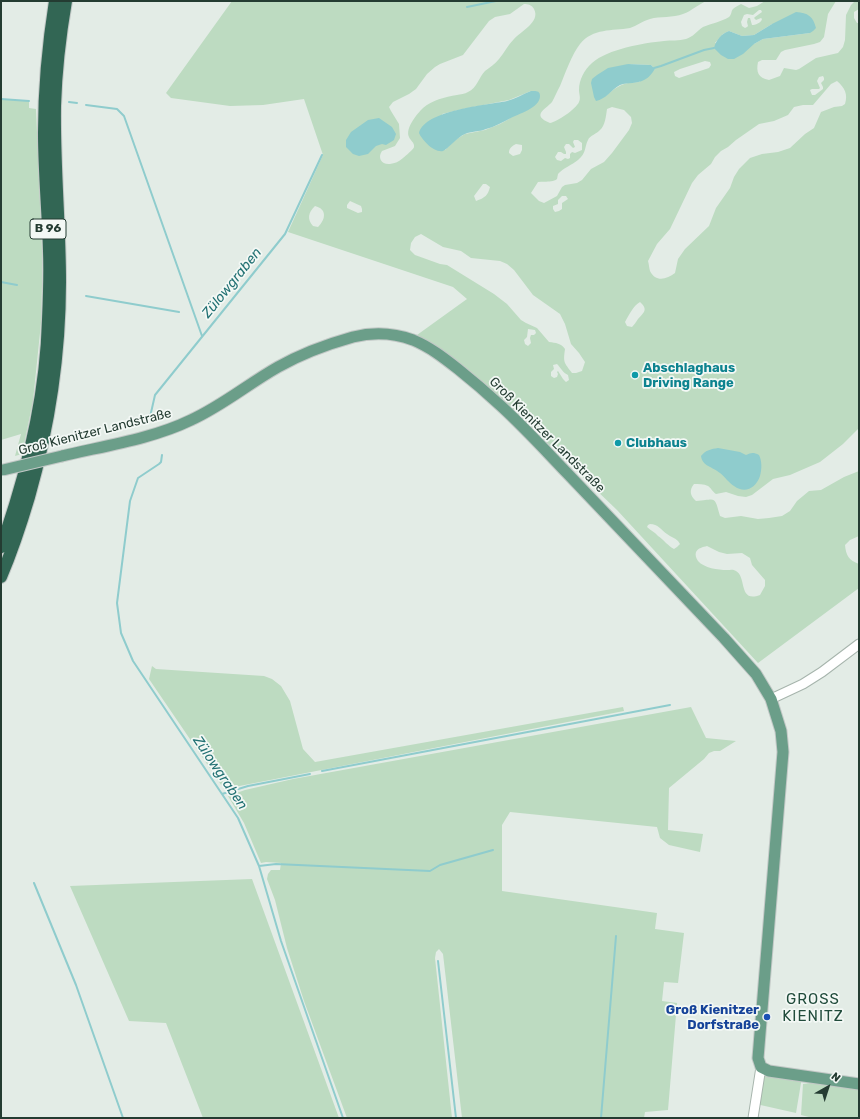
<!DOCTYPE html>
<html>
<head>
<meta charset="utf-8">
<style>
	body { margin:0 }
	#map { position:relative; width:860px; height:1119px; overflow:hidden; background:#e3ece6; font-family:Rubik,sans-serif }
	canvas { display:block }
	.frame { position:absolute; inset:0; border:2px solid #243c32; pointer-events:none }
	.north { position:absolute; left:808px; top:1067px; width:40px; height:40px; -webkit-text-stroke:3px #f3f8f5; paint-order:stroke; rotate:39deg; font-size:11px; font-weight:700; line-height:16px; text-align:center; color:#243c32 }
	.north::after { content:''; display:block; margin:auto; width:14px; height:18px; background:#243c32; clip-path:polygon(50% 0,100% 100%,50% 72%,0 100%) }
</style>
</head>
<body>
<div id="map">
<canvas width="860" height="1119"></canvas>
<div class="frame"></div>
<div class="north">N</div>
</div>
<script>
const ctx = document.querySelector('canvas').getContext('2d');
ctx.lineJoin = 'round';
function fill(path, color) { ctx.fillStyle = color; ctx.fill(path, 'evenodd'); }
function trace(path, color, width, dash) { ctx.strokeStyle = color; ctx.lineWidth = width; ctx.lineCap = dash ? 'butt' : 'round'; ctx.setLineDash(dash || []); ctx.stroke(path); }
function label(font, color, halo, rows, align = 'center') {
  ctx.font = font + ' Rubik,sans-serif'; ctx.lineWidth = 3.5; ctx.setLineDash([]); ctx.textBaseline = 'middle'; ctx.strokeStyle = halo; ctx.fillStyle = color; for (const [text, x, y, turn = 0] of rows) {
    ctx.save(); ctx.translate(x, y); ctx.rotate((+turn || 0) * Math.PI / 180); ctx.textAlign = isNaN(turn) ? turn : align; if (halo) ctx.strokeText(text, 0, 0); ctx.fillText(text, 0, 0); ctx.restore();
  }
}
fill(new Path2D(`
	M232 1H707C698 4 692 11 683 14 673 18 660 16 650 19 642 21 637 26 630 28 612 31 593 28 580 44 572 54 565 74 560 86 557 91 555 97 552 102 545 110 531 115 550 123 557 122 576 109 579 102 581 98 579 94 579 90 579 80 584 70 592 63 608 49 643 43 664 41 671 40 679 41 686 39 693 37 697 31 703 27 712 23 721 22 729 17 732 14 731 11 733 9 735 7 739 5 741 4L749 8 757 6 765 1H836L828 14 824 37 820 42 814 44 785 50 781 52 776 60H762L758 62C756 72 758 78 769 80L780 76 784 68 796 70 799 69 816 58 838 53 843 47 845 40 846 15 851 5 855 1H859V9L854 12V18L857 23H859V428L843 444 820 462 790 475 773 479 752 495 746 497 738 496 726 492 716 494C712 491 711 488 708 486 704 484 698 484 694 484 689 490 690 496 696 501 716 500 714 494 720 516L725 518 741 516 758 519 769 518 782 516 790 511 797 501 809 491 821 490 844 477 859 471V536L850 540 845 545C846 556 849 560 859 564V588L758 663 617 510 492 390 463 366 440 350 417 335 467 299 453 287 288 232 323 155 304 99 263 105 230 106 171 98 166 93ZM524 4C528 4 532 5 534 9 541 22 520 32 514 39 508 45 504 53 499 59 495 64 490 67 485 71 479 77 477 88 468 92 465 94 460 94 457 95 445 97 432 100 423 108 417 114 405 128 409 137 410 140 415 143 414 147 414 149 401 160 399 161 396 163 393 163 390 164 382 165 377 158 382 151L395 146 400 138 399 124 391 111 389 107 393 102 409 94 416 89 427 74 435 67 440 64 463 55 489 21 495 17 510 14ZM759 10H761L762 12 755 17 754 18 756 20 761 18 762 19C761 23 755 25 752 25L750 18H748L747 22 748 26 747 27 745 28 742 26 741 22 744 15 747 14 753 15ZM772 24 810 33 763 39 754 44 715 43 723 34 729 31 742 36 754 35ZM705 61 710 62 711 65 709 68 679 78 675 76 674 72 680 69ZM628 64 651 65 655 69 639 82C624 82 617 86 606 96ZM823 76 824 78V80L821 83 823 87V89L815 95H812L810 90 812 89H819L820 88 817 81 819 77ZM837 81C845 88 848 94 845 104L842 106 834 107 821 112 814 128 805 134 790 148 778 152 762 154 750 158 739 169 734 177 730 188 716 208 709 226 685 249 678 259 675 273C667 279 656 283 650 271 649 268 649 264 648 261L657 244 670 229 692 183 698 175 711 164 715 157 721 151 728 147 736 140 759 124 774 121 788 115 794 107 803 105H813L831 84ZM531 91 509 119 500 124 485 130 465 134 455 140 445 150 442 114 463 109 509 100ZM612 107 624 110 631 117 632 123 629 130 612 153 604 162 591 169 582 180 577 183 565 185 562 187 557 196 544 203 539 201 531 193 538 182C544 181 552 183 557 179L558 174C563 168 572 165 578 160 587 152 584 148 588 140 590 135 597 134 600 130 605 126 606 116 607 109ZM574 140H578L582 143V150L575 153 572 152 570 154V158L568 159 565 158 561 161 557 160 555 157 558 152H561L564 154H566V152L564 147 566 144H569L573 148 575 147 573 142ZM516 144 522 145V150L520 154 513 156 509 153C509 148 512 146 516 144ZM483 184H486L490 187C488 195 485 198 476 201L474 196ZM562 196H566L568 199 562 203V209L559 211 555 212 553 209V206L558 204V200ZM350 201 361 206 362 209V212L358 213 347 208V205ZM315 206C327 209 326 219 318 227L313 226C307 219 308 213 315 206ZM421 234 443 247 461 251 471 258 500 261 507 264 514 270 533 295 560 314 565 324 571 344 579 353 585 362 582 371 576 373H572C564 362 563 363 565 349 561 343 556 343 549 342L537 328 526 323 521 320 507 304 494 294 447 265 440 264 415 255 410 250 411 243 415 237ZM640 302C649 310 643 313 638 319 636 322 634 325 632 327L627 326 625 322C629 315 633 306 640 302ZM528 329 535 330 536 333 534 335H531L530 338 531 343 528 346 525 344 524 340 527 337ZM557 364C561 368 563 373 568 375L569 380 566 382 563 379 558 371 557 372 558 374 557 377 554 378 551 376V372L554 369 553 365ZM650 524C658 524 661 530 667 534 671 537 675 538 678 541L680 544 677 547 674 549C668 546 664 540 658 536 655 532 651 531 647 527L648 525ZM707 546 719 552 727 554 742 553 750 558 752 565 765 580V586L760 595C738 603 747 577 736 571 733 569 730 570 727 570 718 570 704 568 698 561 696 558 695 555 696 552 698 548 703 547 707 546Z
	M1 99 29 101V108L36 109 42 249V286L41 323 33 401 22 454 15 456 21 434 1 440Z
	M152 666 156 669 264 676 272 679 281 686 290 701 303 749 315 762 623 707 624 711 224 789 149 679Z
	M691 707 706 738 736 741 720 751H714L709 753 704 759 669 788 668 830 703 834 700 852 669 845 660 838 657 827 510 812 502 825V891L657 913 655 929 684 933 678 983 664 982 662 1001 677 1003 668 1110 645 1112 644 1118H462L443 954 439 949 436 952 435 958 452 1118H347L304 1001 287 948 275 900 267 879 268 874 271 870H280L281 863 266 862 261 863 244 823 228 796 245 790 293 779Z
	M252 879 339 1118H203L166 1023 129 1021 70 886Z
	M761 1070 802 1077 796 1113 756 1104Z
	M811 1083 853 1087 859 1089V1118H813L801 1115 803 1084Z`), '#bddbc1');
fill(new Path2D(`
	M796 12C808 13 813 16 816 28L813 31 810 33 763 39 754 44 743 54 734 59H728L721 55 714 48C716 40 721 34 729 31L742 36 754 35 772 24Z
	M628 64 651 65 655 69C652 73 649 78 644 80 637 84 628 82 620 85 611 90 606 99 596 101L594 97 591 83 592 79 597 75 608 68Z
	M531 91C535 91 540 90 540 96 540 108 518 114 509 119 501 123 494 127 486 129 479 132 471 131 465 134 457 137 448 149 443 151 434 153 422 140 419 133 425 110 487 105 507 101 515 99 523 94 531 91Z
	M379 118 392 127 396 134 394 140 386 145 382 144 376 146 368 154 359 156 353 154 346 147V140L351 132 368 120Z
	M718 448 740 452 746 455C751 453 753 452 759 455 762 461 762 469 760 476 756 488 745 494 734 486 729 483 725 477 720 473 713 467 702 466 701 456 706 450 711 449 718 448Z`), '#8fcccd');
trace(new Path2D(`
	M467 7 496 1
	M654 68 661 66 704 50 714 48
	M1 99 29 101
	M69 102 77 103
	M86 105 117 109 124 116 202 336
	M1 282 17 285
	M86 296 179 312
	M150 417 155 395 285 234 322 155
	M162 455 161 462 159 464 138 478 130 501 117 603 121 633 133 661 238 818 259 866 281 941 343 1118
	M322 771 670 705
	M222 794 248 786 310 774
	M259 866 276 864 430 871 440 865 493 850
	M34 883 76 985 123 1118
	M438 961 456 1118
	M601 1118 616 936`), '#8fcccd', 2);
const minor = new Path2D(`
	M771 699 803 684 822 672 859 644
	M753 1118 761 1067`);
const major = new Path2D(`
	M62 456C104 446 152 439 191 420 222 406 248 384 278 367 301 354 328 344 353 337 373 332 394 333 413 340 430 347 444 358 458 369 473 381 487 393 501 406 524 427 545 450 567 473 619 528 672 583 724 638L756 674 771 699 781 731 783 752 758 1058 761 1067 769 1071 859 1084`);
const highway = new Path2D(`
	M1 547C27 474 46 398 48 320 49 297 50 274 49 251 48 212 44 172 44 133 44 89 48 45 55 1
	M1 577C12 551 21 524 29 497 49 427 60 355 60 282 60 223 54 165 55 106 56 71 60 36 66 1`);
trace(minor, '#a6b4ac', 11);
trace(major, '#c2c8c6', 13);
trace(highway, '#c2c8c6', 14);
trace(minor, '#fff', 9);
trace(major, '#6b9e89', 11);
trace(highway, '#326654', 12);
const majorBridge = new Path2D(`
	M3 470 62 456`);
trace(majorBridge, '#c2c8c6', 13, []);
trace(majorBridge, '#6b9e89', 11);
for (const [x, y, r, color] of [
	[635,375,4,"#0f9aa8"],
	[618,443,4,"#0f9aa8"],
	[767,1017,4,"#1a4fb4"]
]) { const dot = new Path2D(); dot.arc(x, y, r, 0, 2 * Math.PI); ctx.fillStyle = color; ctx.fill(dot); trace(dot, '#f3f8f5', 1.5); }
for (const [x, y, w] of [
	[48,229,36]
]) { const box = new Path2D(); box.roundRect(x - w / 2, y - 10, w, 20, 3); ctx.fillStyle = '#f3f8f5'; ctx.fill(box); trace(box, '#243c32', 1); }
label('bold 12px', '#243c32', null, [
	["B 96",48,229]
]);
label('bold 13px', '#0d838f', '#f3f8f5', [
	["Abschlaghaus",643,368],
	["Driving Range",643,383],
	["Clubhaus",626,443]
], 'left');
label('13px', '#243c32', '#f3f8f5', [
	["Groß Kienitzer Landstraße",95,432,-14],
	["Groß Kienitzer Landstraße",547,435,45]
]);
label('bold 13px', '#164399', '#f3f8f5', [
	["Groß Kienitzer",759,1010],
	["Dorfstraße",759,1025]
], 'right');
label('italic 14px', '#227173', '#f3f8f5', [
	["Zülowgraben",232,283,-51],
	["Zülowgraben",220,773,56]
]);
ctx.letterSpacing = '1px';
label('15px', '#214c3c', '#f3f8f5', [
	["GROSS",813,1000],
	["KIENITZ",813,1017]
]);
ctx.letterSpacing = '0px';
</script>
</body>
</html>
